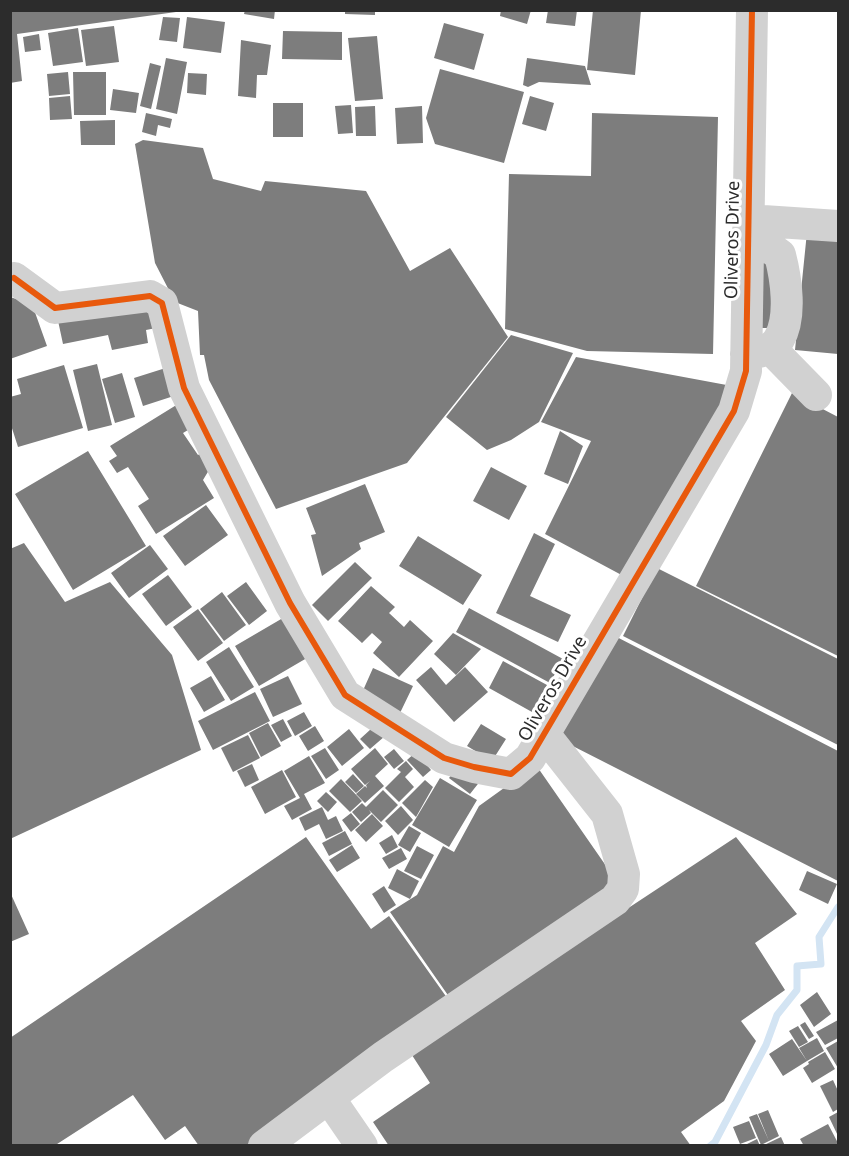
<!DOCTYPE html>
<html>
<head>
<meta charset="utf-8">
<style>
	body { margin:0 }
	#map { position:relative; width:849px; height:1156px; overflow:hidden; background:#fff; font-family:"Noto Sans",sans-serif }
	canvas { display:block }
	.frame { position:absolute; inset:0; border:12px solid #2c2c2c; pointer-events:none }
</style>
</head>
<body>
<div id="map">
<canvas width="849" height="1156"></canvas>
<div class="frame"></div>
</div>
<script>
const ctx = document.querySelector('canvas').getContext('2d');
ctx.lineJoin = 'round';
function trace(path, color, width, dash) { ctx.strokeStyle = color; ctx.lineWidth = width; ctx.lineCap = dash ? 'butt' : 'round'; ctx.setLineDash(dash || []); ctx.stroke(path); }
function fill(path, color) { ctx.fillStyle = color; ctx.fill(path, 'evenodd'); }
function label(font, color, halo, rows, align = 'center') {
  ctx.font = font + ' "Noto Sans",sans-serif'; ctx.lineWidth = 6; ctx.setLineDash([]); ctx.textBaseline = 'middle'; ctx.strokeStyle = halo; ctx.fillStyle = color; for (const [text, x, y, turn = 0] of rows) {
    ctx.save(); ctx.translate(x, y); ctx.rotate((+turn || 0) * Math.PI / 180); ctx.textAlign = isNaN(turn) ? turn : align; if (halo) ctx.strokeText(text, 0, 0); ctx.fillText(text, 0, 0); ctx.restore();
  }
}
trace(new Path2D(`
	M710 1146 715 1142 766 1045 777 1015 797 990V966L821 964 819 937 838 907`), '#d3e4f3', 7);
fill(new Path2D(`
	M10 10H176V12L17 34 22 81 10 83Z
	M245 10H275L274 19 244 14Z
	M345 10H375V15L345 14Z
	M501 10H531L527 24 500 16Z
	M548 10H577L575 26 546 23Z
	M593 10H641L635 75 587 70Z
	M163 17 180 18 177 42 159 40Z
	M187 17 225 22 221 53 183 48Z
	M444 23 484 34 474 70 434 58Z
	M114 26 119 62 86 66 81 30Z
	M78 28 83 62 53 66 48 33Z
	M283 31 342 32V60L282 59Z
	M39 34 41 50 25 52 23 37Z
	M377 36 383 99 355 101 348 38Z
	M241 40 271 45 267 75H257L256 98 238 96Z
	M166 58 187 62 177 114 156 109Z
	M527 58 585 66 591 85 539 82 528 87 523 85Z
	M150 63 161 66 151 109 140 106Z
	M440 69 524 92 504 163 435 144 426 118Z
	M68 72 70 94 49 96 47 74Z
	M73 72H106V115H74Z
	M188 73 207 74 206 95 187 93Z
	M113 89 139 93 136 113 110 110Z
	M70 96 72 119 50 120 49 98Z
	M530 96 554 103 546 131 522 124Z
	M273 103H303V137H273Z
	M351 105 353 133 338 134 335 106Z
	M375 106 376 136H356L355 107Z
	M422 106 423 143 397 144 395 108Z
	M146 113 172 119 170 128 158 125 156 136 142 132Z
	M592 113 718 117 713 354 587 351 505 329 509 174 591 176Z
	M115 120V145H81L80 121Z
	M143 140 203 148 213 179 261 191 265 181 366 191 410 271 450 248 508 337 407 463 276 509 209 380 204 355H200L198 311 175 302 155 263 135 144Z
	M807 232 838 235V354L795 350Z
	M758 259 776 260 773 328H755Z
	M10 297 32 304 47 346 10 359Z
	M149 298 161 327 146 330 148 343 112 350 108 335 63 344 57 316Z
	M511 335 573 353 539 422 511 440 487 450 446 417Z
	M576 357 732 386 629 579 545 534 591 441 541 422Z
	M97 364 112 425 88 431 73 370Z
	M64 365 83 428 18 447 10 422V397L21 394 17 379Z
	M172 366 180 394 143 406 134 378Z
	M122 373 135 417 115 423 102 379Z
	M792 393 838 417V656L696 586Z
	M178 404 193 427 183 433 198 455 208 449 215 460 203 480 214 498 156 534 138 506 149 499 128 467 117 473 109 461 117 456 110 446Z
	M560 431 583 446 568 484 544 474Z
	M88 451 146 546 73 590 15 494Z
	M491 467 527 486 509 520 473 501Z
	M365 484 385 532 359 543 361 549 322 576 311 535 316 534 306 508Z
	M206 505 228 535 185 566 163 536Z
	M534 533 555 544 530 596 571 615 558 642 496 613Z
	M418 536 482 575 463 605 399 566Z
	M24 543 65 602 110 582 172 655 201 750 10 839V549Z
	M150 545 168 569 129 598 111 573Z
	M355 562 372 578 328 621 312 605Z
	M657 568 838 659V745L623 636Z
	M168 575 192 607 166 626 142 594Z
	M246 582 267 611 249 625 227 596Z
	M371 586 395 607 389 613 404 627 410 620 433 641 399 677 373 653 382 642 372 633 362 643 338 621Z
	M222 592 246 625 224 641 200 609Z
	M469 608 563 659 550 683 456 632Z
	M198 609 223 643 198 661 173 627Z
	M288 615 312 655 259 686 235 646Z
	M453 633 481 649 456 675 434 654Z
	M609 633 838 751V881L557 738Z
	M229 647 254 687 231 701 206 662Z
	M503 661 547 685 532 712 489 688Z
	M431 667 446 685 465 667 488 692 454 722 416 680Z
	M373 668 413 686 400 713 361 695Z
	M211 676 225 700 204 712 190 688Z
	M288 676 302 704 273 717 260 689Z
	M255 692 270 721 213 750 198 721Z
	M304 712 312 726 295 736 287 721Z
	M283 719 292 736 281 742 271 725Z
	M382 719 392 730 370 749 360 739Z
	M268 723 281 746 261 757 249 733Z
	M481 724 506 739 492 761 467 746Z
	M315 726 324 741 308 751 299 736Z
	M349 729 364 748 342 766 327 747Z
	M248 735 260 758 233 772 221 748Z
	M325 748 339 770 326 779 311 756Z
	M375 748 388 764 375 776 384 786 365 803 356 794 365 786 367 788 366 785 370 781 365 785 351 769Z
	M394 749 404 761 394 769 384 757Z
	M416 752 431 770 423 777 407 760Z
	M309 756 325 783 304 794 312 809 292 820 284 806 300 798 284 771Z
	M406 761 413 769 405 777 414 787 399 802 385 788 401 772 397 769Z
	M252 764 259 780 245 787 237 771Z
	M460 764 481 780 470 794 449 778Z
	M536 765 620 886 452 1001 390 912 417 895 443 846 454 852 479 806Z
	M282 770 296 797 265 814 251 787Z
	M353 774 364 786 356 793 345 782Z
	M440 778 477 800 449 847 412 825Z
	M341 779 362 801 350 812 329 791Z
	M425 780 433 787 416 817 402 803Z
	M383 790 398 805 381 822 369 810 371 813 361 822 352 812 362 803 366 807Z
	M326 792 337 802 328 812 317 801Z
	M401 806 413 820 398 835 385 821Z
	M322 807 328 820 336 816 343 831 326 839 319 824 305 831 299 818Z
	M351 813 360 824 351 832 342 820Z
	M372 814 383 826 366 842 355 830Z
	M409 826 421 833 410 852 398 845Z
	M345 831 352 844 329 856 322 843Z
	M392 835 398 847 386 854 379 843Z
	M306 837 371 929 389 916 450 1002 245 1146H199L185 1126 165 1140 133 1095 54 1146H10V1038Z
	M736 837 797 914 755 943 785 990 741 1021 756 1041 724 1101 681 1132 691 1146H389L373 1122 430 1083 410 1052Z
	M352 845 360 858 337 872 329 860Z
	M417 846 434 855 421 879 404 871Z
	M401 848 407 859 389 869 382 858Z
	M397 869 419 881 410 899 388 888Z
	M807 871 837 884 828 904 799 890Z
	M384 886 396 905 384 913 372 894Z
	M10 892 29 934 10 942Z
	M817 992 831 1014 814 1027 800 1005Z
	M838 1020V1038L825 1045 816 1032Z
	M805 1022 814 1036 809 1039 800 1025Z
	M798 1026 808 1042 799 1047 789 1031Z
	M817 1038 824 1051 807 1061 799 1048Z
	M792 1039 807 1061 783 1076 769 1054Z
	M838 1041V1068L826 1048Z
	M825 1052 835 1069 812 1083 803 1068 809 1064 808 1062Z
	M833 1080 838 1091V1109L833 1112 820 1086Z
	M768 1110 779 1136 769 1141 758 1114Z
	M838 1112V1136L829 1117Z
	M757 1114 769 1141 761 1145 749 1117Z
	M749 1121 756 1138 740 1144 733 1127Z
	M828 1124 838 1143 834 1146H804L800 1139Z
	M781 1137 785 1146H762Z
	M757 1139 760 1146H743Z`), '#7d7d7d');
trace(new Path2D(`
	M748 220 838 226
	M14 278 55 308 150 296 162 303 184 388 290 603 345 695 444 758 474 767 511 774 530 758 734 411 746 371 752 10
	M770 348 816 395
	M746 354C758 353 773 350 779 339 792 317 786 278 780 255L769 247 748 243
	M329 1098 362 1146
	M264 1146 383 1057 615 900 623 889 624 874 607 814 544 734`), '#d1d1d1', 32);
trace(new Path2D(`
	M14 278 55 308 150 296 162 303 184 388 290 603 345 695 444 758 474 767 511 774 530 758 734 411 746 371 752 10`), '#e8590c', 6);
label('18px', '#2c2c2c', '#fff', [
	["Oliveros Drive",733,240,-89],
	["Oliveros Drive",553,689,-60]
]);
</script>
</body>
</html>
